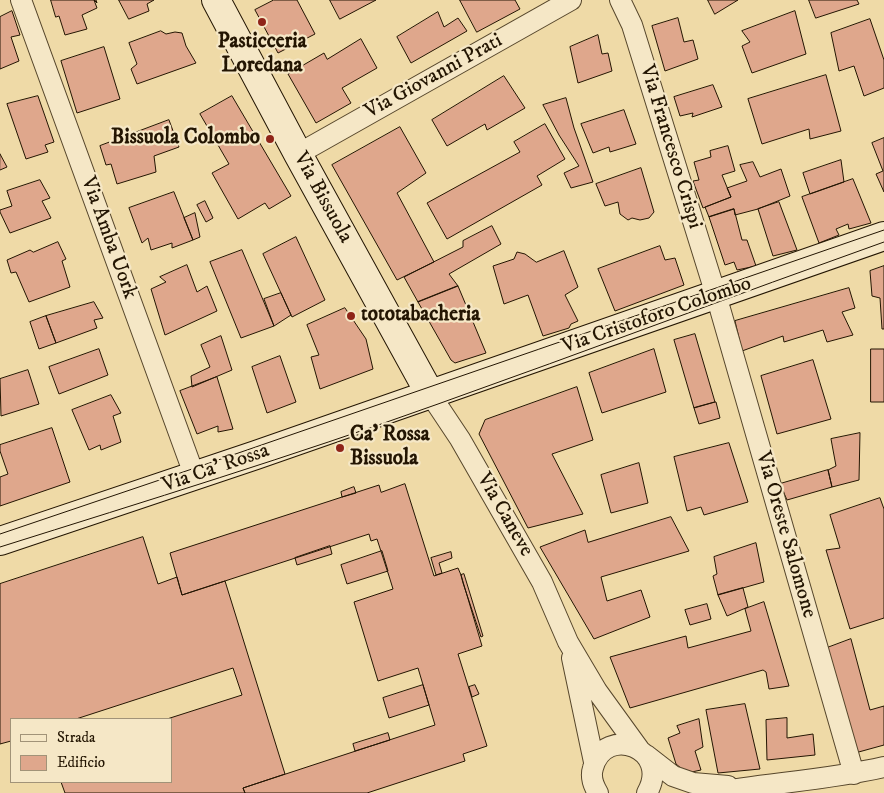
<!DOCTYPE html>
<html>
<head>
<meta charset="utf-8">
<style>
	body { margin:0 }
	#map { position:relative; width:884px; height:793px; overflow:hidden; background:#efdaa7; font-family:"IM FELL DW Pica",serif }
	canvas { display:block }
	.legend { position:absolute; left:10px; top:718px; width:162px; height:65px; box-sizing:border-box; background:#f5e7c6; border:1px solid #a19378; margin:0; padding:6px 9px; list-style:none; font-size:15px; color:#231502 }
	.legend li { display:flex; align-items:center; gap:10px; height:25px }
	.legend b { width:25px; border:1px solid #a19378 }
</style>
</head>
<body>
<div id="map">
<canvas width="884" height="793"></canvas>
<ul class="legend">
<li><b style="height:6px;background:#f5e7c6"></b>Strada</li>
<li><b style="height:14px;background:#dfa78c"></b>Edificio</li>
</ul>
</div>
<script>
const ctx = document.querySelector('canvas').getContext('2d');
ctx.lineJoin = 'round';
function fill(path, color) { ctx.fillStyle = color; ctx.fill(path, 'evenodd'); }
function trace(path, color, width, dash) { ctx.strokeStyle = color; ctx.lineWidth = width; ctx.lineCap = dash ? 'butt' : 'round'; ctx.setLineDash(dash || []); ctx.stroke(path); }
function label(font, color, halo, rows, align = 'center') {
  ctx.font = font + ' "IM FELL DW Pica",serif'; ctx.lineWidth = 4.5; ctx.setLineDash([]); ctx.textBaseline = 'middle'; ctx.strokeStyle = halo; ctx.fillStyle = color; for (const [text, x, y, turn = 0] of rows) {
    ctx.save(); ctx.translate(x, y); ctx.rotate((+turn || 0) * Math.PI / 180); ctx.textAlign = isNaN(turn) ? turn : align; if (halo) ctx.strokeText(text, 0, 0); ctx.fillText(text, 0, 0); ctx.restore();
  }
}
const building = new Path2D(`
	M51 0H96L97 3 94 0 97 8 82 15 87 29 65 35 59 16 56 17Z
	M119 0H154L147 4 149 11 129 19Z
	M274 0H297L315 34 278 53 255 10Z
	M330 0H376L340 19Z
	M460 0H515L520 9 477 32Z
	M708 0H738L715 14Z
	M809 0H857L859 4 816 18Z
	M12 11 20 35 11 37 19 61 0 69V17Z
	M795 11 806 54 752 73 742 46 750 42 742 31Z
	M438 12 444 27 458 18 467 31 411 63 397 37Z
	M678 18 684 42 693 40 698 59 665 71 652 26Z
	M870 19 884 60V88L864 96 854 66 839 71 831 33Z
	M161 31 166 34 175 32 182 33 186 46 196 63 137 84 131 69 137 64 129 43Z
	M598 35 602 54 608 53 612 71 578 83 570 47Z
	M361 39 377 68 342 88 351 103 316 123 288 74 324 53 327 59Z
	M104 47 120 99 77 113 61 61Z
	M826 75 841 131 810 139 809 129 762 144 748 99Z
	M504 76 525 108 487 130 485 124 447 146 432 120Z
	M713 85 722 107 692 117 693 113 680 116 674 97Z
	M38 96 54 142 45 145 48 152 26 159 7 104Z
	M232 96 291 196 269 209 265 203 238 219 212 173 229 164 200 114Z
	M566 98 574 128 593 182 571 188 564 173 579 166 559 135 543 105Z
	M624 110 636 144 610 152 609 147 593 153 581 124Z
	M169 120 179 147 154 156 156 172 117 184 111 164 106 165 100 146Z
	M545 124 565 159 537 176 542 185 447 239 427 203 520 152 514 142Z
	M400 127 426 173 397 193 434 262 397 280 332 165Z
	M884 138V192L876 174 883 171 872 143Z
	M728 146 735 171 722 175 731 197 703 208 693 181 699 180 694 162 711 157 710 151Z
	M0 154 7 167 0 170Z
	M841 160 844 182 810 194 803 173Z
	M753 162 760 177 781 169 790 196 758 209 735 215 734 209 709 217 705 207 731 197 727 188 747 181 740 165Z
	M641 168 654 212 649 218 640 220 632 218 628 220 620 214 618 202 605 206 596 184Z
	M853 179 871 223 849 229 848 224 836 229 839 235 819 243 802 197Z
	M40 180 50 198 42 201 51 218 10 233 0 212V210L12 206 7 191Z
	M174 192 193 240 172 248V243L151 250 148 238 142 243 129 208Z
	M205 201 213 218 206 222 197 205Z
	M779 202 797 250 773 256 758 209Z
	M734 209 742 240H747L756 266 737 270 734 262 725 265 709 217Z
	M195 213 200 237 193 240 184 218Z
	M492 226 501 244 449 274 458 286 418 302 404 277 463 247V241Z
	M296 237 325 300 292 317 263 254Z
	M58 242 66 259 62 261 70 287 29 302 16 272 11 273 7 260 30 250 33 252Z
	M660 246 665 260 675 258 684 285 615 311 598 269Z
	M242 250 274 326 241 338 210 262Z
	M564 251 578 287 565 295 578 321 571 324 569 328 543 336 528 295 504 304 493 266 514 259 517 252 525 254 536 262Z
	M187 265 197 292 207 286 217 311 165 335 151 289 166 282 160 277Z
	M884 266V329H882L880 298 872 296 870 271Z
	M458 286 486 353 455 363 451 360 418 302Z
	M849 288 855 308 842 312 853 335 827 342 823 330 784 342 783 336 742 351 735 321Z
	M281 293 291 315 274 326 264 299Z
	M94 302 103 318 94 320 97 328 56 343 46 316Z
	M345 308 366 339 373 369 320 389 311 357 319 355 307 325Z
	M46 316 56 343 39 349 30 322Z
	M695 334 715 402 694 408 674 340Z
	M221 336 232 370 192 387 191 376 210 367 201 345Z
	M99 349 108 375 59 394 49 367Z
	M654 349 666 392 602 413 589 373Z
	M871 349H884V402H871Z
	M280 356 296 402 267 413 252 367Z
	M813 360 831 419 777 434 761 376Z
	M28 370 39 404 1 416 0 379Z
	M217 377 233 429 218 432V426L197 434 180 391Z
	M577 387 593 440 552 454 583 514 528 528 479 434 485 420Z
	M111 395 121 413 113 416 121 442 101 450 100 445 89 450 72 410Z
	M715 402H716L720 418 699 424 694 408Z
	M52 428 70 482 0 506V477L8 474 0 451V445Z
	M860 433 859 480 832 487 828 470 836 466 831 439Z
	M729 443 748 502 704 515 701 507 687 511 674 457Z
	M639 463 648 503 611 513 601 475Z
	M828 470 832 487 787 500 780 484Z
	M405 484 434 576 458 568 461 575 482 646 458 654 487 746 463 754 465 761 367 793H245L243 788 435 725 418 668 378 681 354 602 393 589 389 576 377 539 371 541 369 534 182 595 170 553 379 485 381 492Z
	M354 487 356 493 342 497 341 492Z
	M880 498 884 509V618L850 629 826 550 840 548 830 515Z
	M671 517 689 551 601 577 607 601 641 590 650 617 594 639 540 547 585 530 588 542Z
	M143 537 158 584 177 577 182 595 225 581 285 774 243 788 245 793H65L61 782H171V719H167L242 695 233 668 76 719H11V741L0 744V584Z
	M756 543 764 582 718 595 713 576 717 574 714 557Z
	M330 546 332 554 297 565 295 558Z
	M382 551 388 571 347 584 341 565Z
	M451 552 452 558 439 563 442 573 436 575 431 558Z
	M464 574 483 636 481 637 463 583 461 575Z
	M743 588 748 607 727 616 718 595Z
	M764 602 789 686 769 689 766 672 763 670 630 708 610 657 686 636 688 648 751 631 745 609Z
	M707 604 711 619 690 625 685 610Z
	M851 639 870 710 884 706V745L855 753 827 648Z
	M423 685 429 705 389 718 383 698Z
	M475 685 479 694 472 697 469 687Z
	M745 704 760 769 718 773 706 710Z
	M787 718V738L813 734 815 755 767 760 766 720Z
	M699 719 703 747 695 751 701 770 687 773 676 764 668 738 680 733 677 726Z
	M388 733 390 740 355 751 353 744Z`);
fill(building, '#dfa78c');
trace(building, '#231502', 1);
const street = new Path2D(`
	M21 0 195 477
	M620 0 632 25 716 295 854 774
	M298 154 571 0
	M430 394 460 439 542 582 568 642 597 691 639 749
	M572 658 594 762
	M646 755 673 776 693 783 728 786
	M598 793C593 785 590 777 593 768 605 723 672 749 647 793
	M712 793C769 783 828 780 884 767`);
const secondary = new Path2D(`
	M216 0 298 154 430 394
	M0 541 256 455 884 236`);
trace(street, '#56462b', 22);
trace(secondary, '#231502', 30);
trace(street, '#f5e7c6', 20);
trace(secondary, '#f5e7c6', 28);
trace(new Path2D(`
	M0 534 192 469 884 230
	M0 547C146 501 293 456 438 404 587 351 735 295 884 242`), '#231502', 1);
for (const [x, y, r, color] of [
	[262,22,5,"#8f2418"],
	[270,139,5,"#8f2418"],
	[351,316,5,"#8f2418"],
	[340,448,5,"#8f2418"]
]) { const dot = new Path2D(); dot.arc(x, y, r, 0, 2 * Math.PI); ctx.fillStyle = color; ctx.fill(dot); trace(dot, '#f5e7c6', 2); }
label('bold 21px', '#231502', '#f5e7c6', [
	["Pasticceria",262,43,"center"],
	["Loredana",262,67,"center"],
	["Bissuola Colombo",260,139,"right"],
	["tototabacheria",361,316],
	["Ca' Rossa",350,436],
	["Bissuola",350,460]
], 'left');
label('21px', '#231502', '#f5e7c6', [
	["Via Giovanni Prati",434,77,-29],
	["Via Francesco Crispi",670,147,73],
	["Via Bissuola",322,198,61],
	["Via Amba Uork",108,238,70],
	["Via Cristoforo Colombo",657,316,-19],
	["Via Ca' Rossa",216,469,-19],
	["Via Caneve",504,515,60],
	["Via Oreste Salomone",785,535,74]
]);
</script>
</body>
</html>
